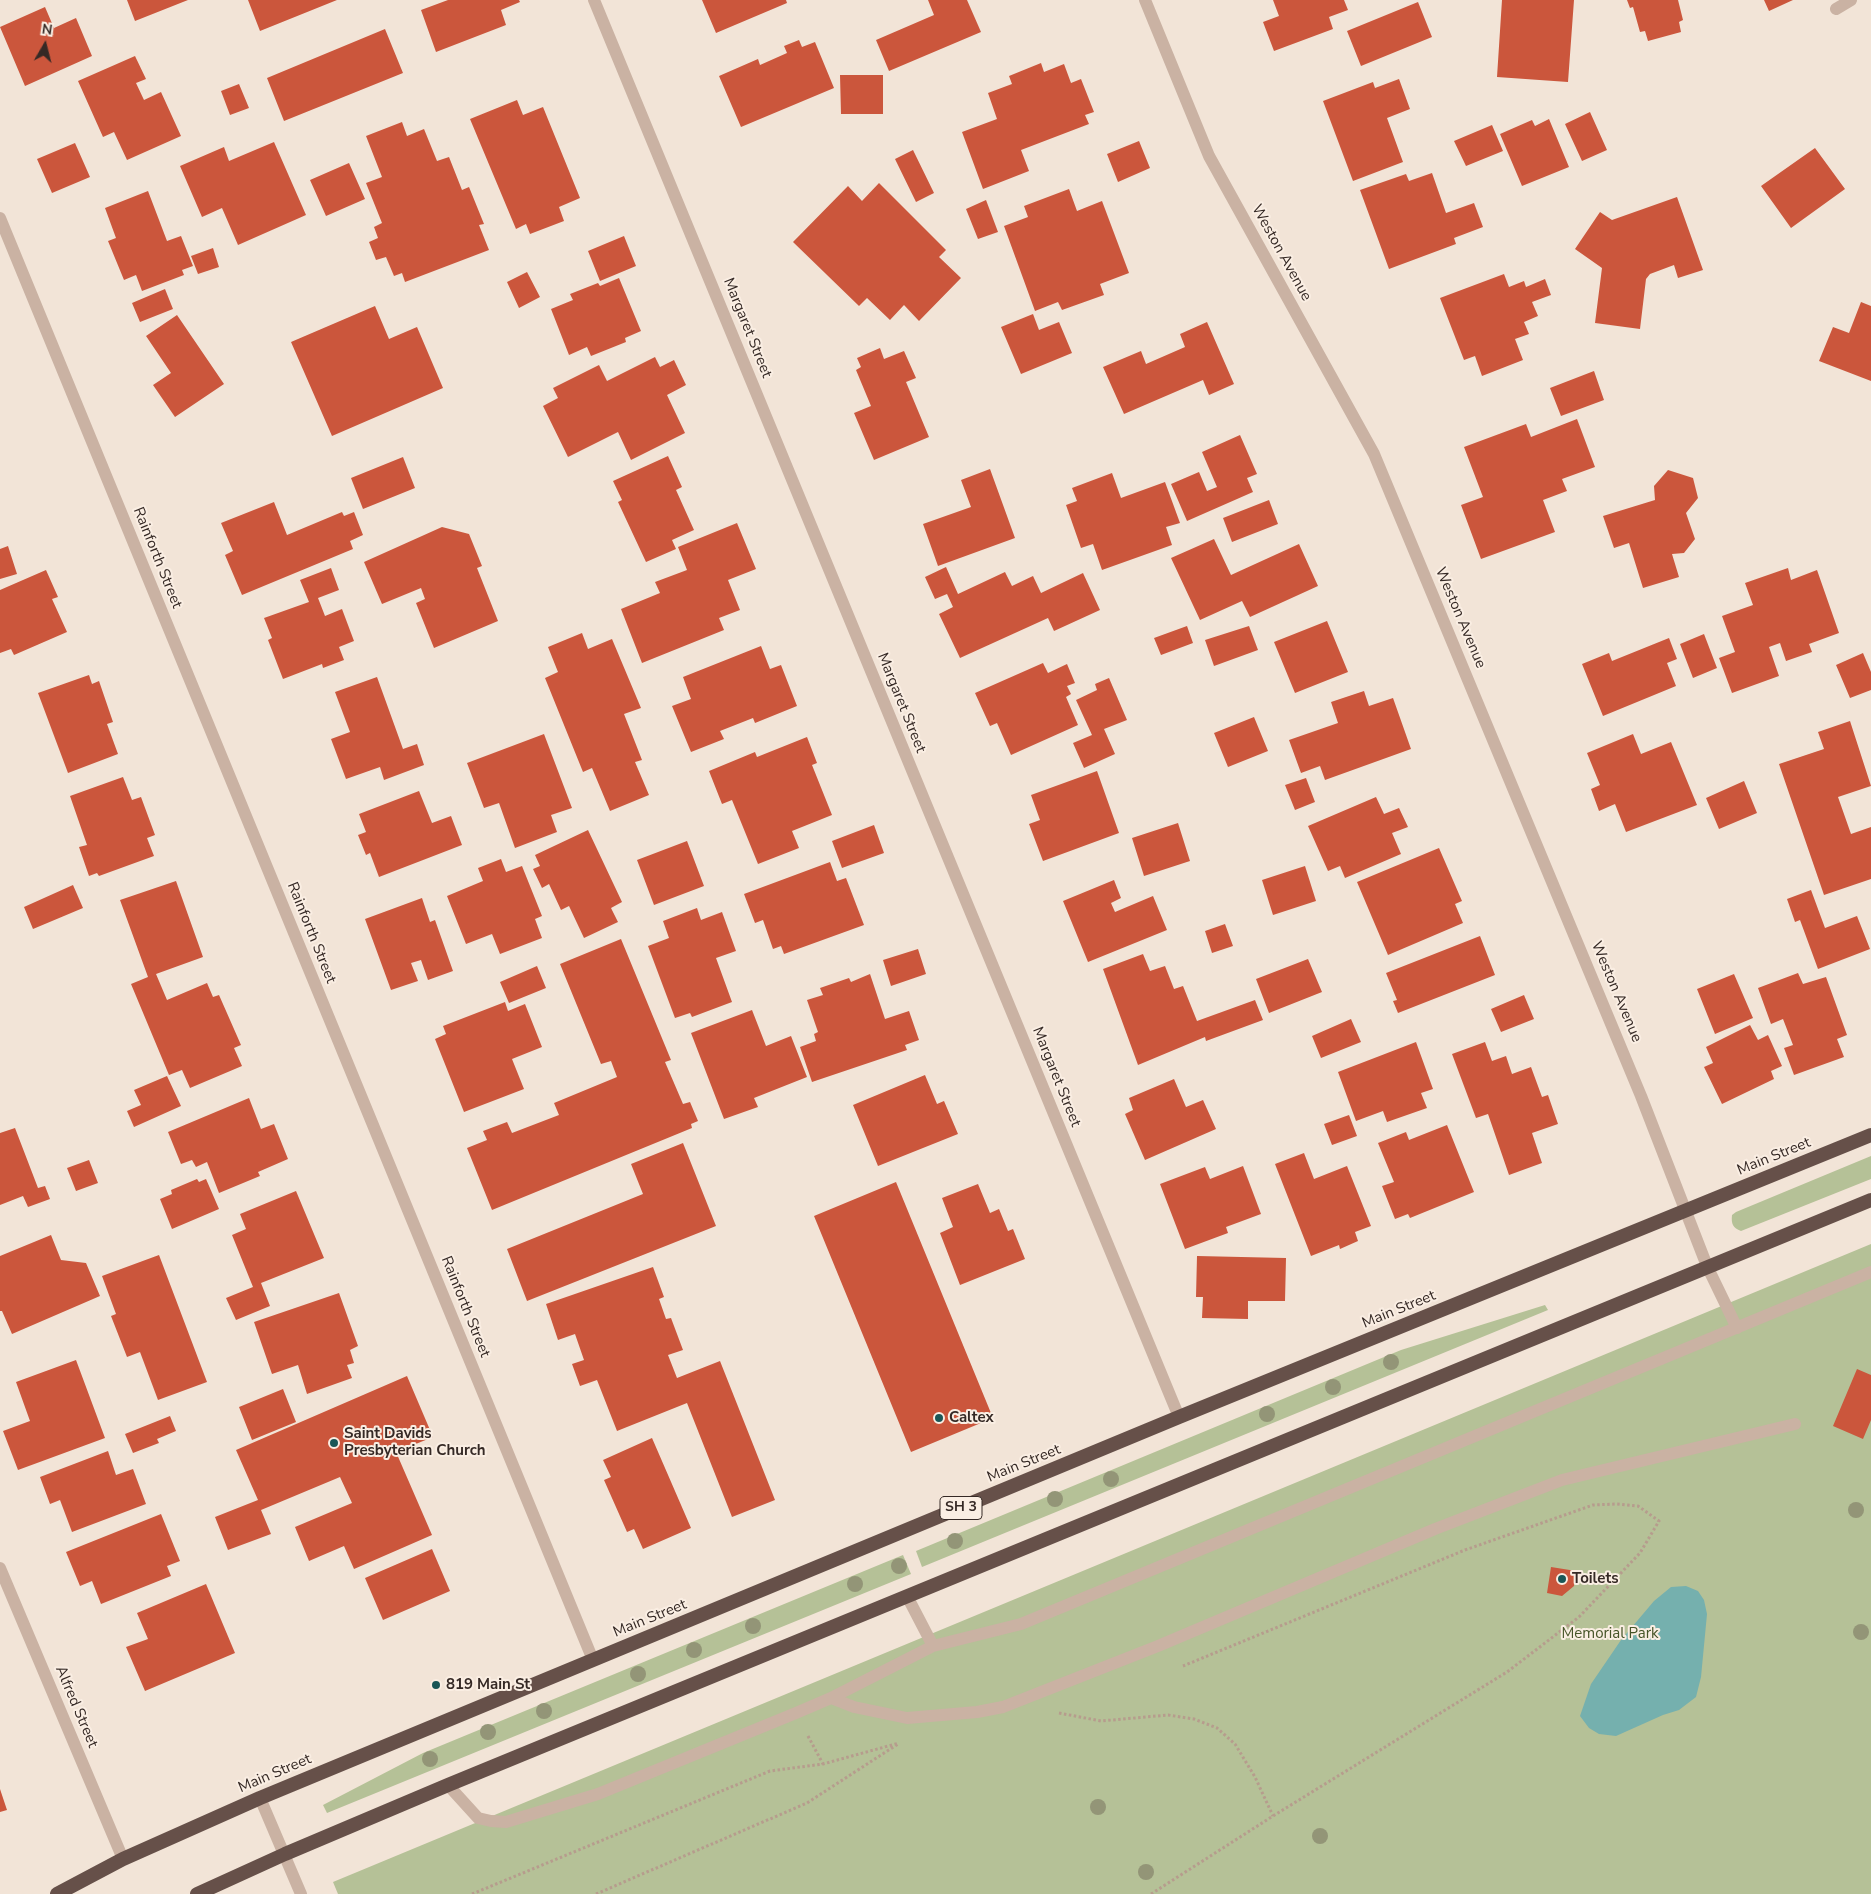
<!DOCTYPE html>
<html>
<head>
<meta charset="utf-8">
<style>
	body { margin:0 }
	#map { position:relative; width:1871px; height:1894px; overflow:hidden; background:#f2e4d7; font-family:"Nunito Sans",sans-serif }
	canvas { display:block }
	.north { position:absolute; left:20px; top:20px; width:50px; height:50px; -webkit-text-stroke:4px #faeee3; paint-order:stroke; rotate:8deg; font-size:14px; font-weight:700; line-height:20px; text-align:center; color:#352925 }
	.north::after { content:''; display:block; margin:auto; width:18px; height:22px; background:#352925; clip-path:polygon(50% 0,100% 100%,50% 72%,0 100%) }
</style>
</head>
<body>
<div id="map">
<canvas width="1871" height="1894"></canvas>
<div class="north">N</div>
</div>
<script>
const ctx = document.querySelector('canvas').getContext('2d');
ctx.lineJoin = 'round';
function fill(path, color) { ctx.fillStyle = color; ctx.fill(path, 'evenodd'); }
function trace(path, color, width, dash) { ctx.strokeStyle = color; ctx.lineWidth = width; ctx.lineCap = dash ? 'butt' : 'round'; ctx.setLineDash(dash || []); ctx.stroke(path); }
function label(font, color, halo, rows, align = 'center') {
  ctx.font = font + ' "Nunito Sans",sans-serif'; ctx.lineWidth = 4; ctx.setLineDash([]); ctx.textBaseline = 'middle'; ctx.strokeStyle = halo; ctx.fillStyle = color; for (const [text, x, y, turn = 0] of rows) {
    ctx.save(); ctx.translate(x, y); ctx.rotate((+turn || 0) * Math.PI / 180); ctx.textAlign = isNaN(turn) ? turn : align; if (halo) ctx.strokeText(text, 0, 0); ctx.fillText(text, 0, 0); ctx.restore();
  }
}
fill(new Path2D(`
	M1871 1156V1179L1741 1231C1733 1228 1731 1224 1732 1215L1736 1212Z
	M1871 1244V1894H338L333 1882Z
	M1545 1305 1548 1310 922 1567 916 1551 1401 1350Z
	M903 1555 911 1574 327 1813 323 1805 423 1753Z`), '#b5c197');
fill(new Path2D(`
	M1686 1586 1698 1591 1704 1600 1707 1614 1701 1677 1696 1697 1679 1710 1663 1715 1616 1736 1599 1734 1589 1728 1580 1716 1591 1684 1621 1640 1654 1601 1671 1587Z`), '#75b0ae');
fill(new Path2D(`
	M127 0H188L135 21Z
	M248 0H337L260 31Z
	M448 0H519L520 2 501 10 506 25 436 52 421 10Z
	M702 0H786L787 3 716 33Z
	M928 0H967L981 32 889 71 876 40 934 15Z
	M1273 0H1344L1348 10 1329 17 1333 29 1274 51 1263 22 1279 16Z
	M1502 0H1574L1568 82 1497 77Z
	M1627 0H1678L1683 20 1679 22 1681 32 1648 41 1645 31 1640 32 1633 7 1630 8Z
	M1764 0H1793L1769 11Z
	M1418 2 1432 37 1361 66 1347 31Z
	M45 7 54 28 76 18 92 56 25 86 0 27Z
	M385 29 403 73 284 121 267 78Z
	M799 40 802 47 815 42 834 88 741 127 719 76 758 59 760 65 787 53 784 46Z
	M135 56 146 79 136 83 144 100 161 92 181 136 127 160 114 132 103 137 78 81Z
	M1041 63 1044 72 1064 64 1071 83 1081 79 1094 112 1085 115 1089 124 1021 150 1029 171 983 189 962 132 997 119 988 93 1012 84 1009 76Z
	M840 75H883V114H841Z
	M1399 79 1410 109 1387 118 1403 162 1353 181 1323 101 1373 82 1375 88Z
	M239 84 249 108 230 115 221 91Z
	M517 100 523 115 543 107 580 198 559 207 564 221 530 234 526 224 516 229 470 119Z
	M1590 112 1607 150 1582 161 1565 124Z
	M1549 119 1569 167 1522 186 1500 134 1532 120 1535 126Z
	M402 122 407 136 424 129 437 161 449 157 462 190 469 187 484 224 479 225 489 250 405 282 402 273 394 276 386 257 376 260 369 242 378 238 374 227 382 223 366 183 382 177 366 136Z
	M1492 125 1503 151 1466 166 1454 141Z
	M1139 141 1150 168 1118 182 1107 154Z
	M274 142 306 215 238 245 222 208 202 217 180 166 224 147 229 161Z
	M75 143 90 177 52 193 37 159Z
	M1815 148 1845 189 1791 228 1761 186Z
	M913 150 934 193 916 202 895 159Z
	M349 163 365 199 326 216 310 180Z
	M1432 173 1446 213 1474 203 1483 227 1454 238 1456 244 1389 269 1360 190 1406 174 1409 181Z
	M879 183 946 250 939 257 961 278 919 321 904 305 890 320 867 298 859 306 793 242 848 186 862 201Z
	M1069 189 1077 211 1102 201 1129 273 1100 284 1104 295 1062 310 1058 302 1035 311 1004 226 1028 217 1024 206Z
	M148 191 167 241 181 236 193 266 182 270 184 275 142 291 136 275 124 280 108 241 116 238 105 208Z
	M1677 197 1703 270 1678 278 1674 265 1650 274 1646 279 1640 329 1595 323 1602 268 1575 249 1600 212 1612 220Z
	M986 200 998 232 978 239 966 209Z
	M624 236 636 266 600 281 588 251Z
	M213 248 219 267 198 274 191 256Z
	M527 272 540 297 519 308 507 282Z
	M1504 274 1509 287 1524 281 1526 287 1545 279 1551 295 1532 302 1538 316 1524 322 1529 334 1515 339 1523 360 1482 376 1475 356 1464 360 1440 298Z
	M619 278 641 331 625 338 626 342 591 356 587 347 569 355 551 309 573 300 570 294 598 283 600 286Z
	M165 289 173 309 140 322 132 303Z
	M1861 302 1871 306V381L1819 361 1833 327 1849 333Z
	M375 306 389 339 417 327 443 388 332 436 291 342Z
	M1033 314 1039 330 1059 322 1072 353 1021 374 1001 327Z
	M177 315 224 384 175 417 153 385 171 373 146 336Z
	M1207 322 1234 384 1209 395 1203 380 1124 414 1103 367 1141 351 1146 364 1185 347 1180 334Z
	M880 348 884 359 904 351 916 378 906 382 929 437 874 460 854 413 871 406 856 370 861 367 857 358Z
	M655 357 660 367 674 360 686 385 667 395 685 433 631 460 618 432 568 457 543 406 558 398 553 388 599 365 607 381Z
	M1594 371 1604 400 1561 416 1550 388Z
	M1577 419 1595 467 1562 479 1567 491 1543 500 1555 532 1481 559 1461 505 1483 497 1464 447 1526 424 1531 437Z
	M1240 435 1257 474 1247 478 1253 492 1187 521 1171 484 1199 472 1207 491 1217 487 1202 452Z
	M668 456 682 487 676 490 694 530 672 540 676 549 646 562 618 502 622 500 613 481Z
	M403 457 415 488 363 509 351 478Z
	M990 469 1015 538 938 566 923 524 971 507 961 480Z
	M1668 470 1693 478 1698 498 1686 513 1695 539 1684 553 1672 554 1679 577 1643 588 1629 543 1614 548 1603 516 1655 500 1654 486Z
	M1112 473 1121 498 1165 482 1180 523 1166 527 1172 545 1102 570 1093 544 1081 548 1066 505 1077 501 1072 488Z
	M1269 500 1278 524 1232 542 1223 518Z
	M274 502 287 535 342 512 344 516 354 512 363 535 350 541 353 549 242 595 225 555 233 551 221 523Z
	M737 523 756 569 728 580 740 610 719 618 724 630 642 663 621 609 660 593 655 582 687 570 678 547Z
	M442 527 469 534 482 566 477 568 498 621 434 648 416 603 425 599 421 588 382 604 364 562Z
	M1214 539 1231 575 1299 544 1318 586 1250 617 1242 601 1200 620 1171 558Z
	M8 546 17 574 0 579V549Z
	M946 567 958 594 1005 572 1012 586 1033 576 1041 593 1083 573 1100 610 1054 631 1048 618 960 658 939 614 953 607 947 594 935 599 925 577Z
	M331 568 339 590 318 598 325 616 342 609 354 641 339 647 344 660 323 668 322 664 283 679 268 640 272 638 264 618 309 602 300 580Z
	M1788 568 1791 580 1817 570 1839 633 1809 644 1812 652 1786 661 1780 643 1769 647 1779 676 1732 693 1719 658 1735 652 1722 616 1753 605 1745 583Z
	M46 570 58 597 52 599 67 632 14 655 11 649 0 653V590Z
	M1327 621 1348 672 1295 693 1274 642Z
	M1187 626 1193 643 1161 655 1154 638Z
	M1249 626 1258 650 1214 666 1205 640Z
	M582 633 588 649 612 639 641 708 624 714 642 760 635 762 649 795 610 811 592 768 583 772 545 678 558 672 548 647Z
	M1704 634 1717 668 1693 678 1680 644Z
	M1669 638 1677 659 1667 663 1676 686 1603 716 1582 664 1609 653 1612 661Z
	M761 646 770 669 781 665 797 706 755 723 753 718 720 731 724 739 691 752 672 706 691 699 683 677Z
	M1863 653 1871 672V690L1850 698 1836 665Z
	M1043 663 1048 673 1067 664 1075 683 1067 686 1071 694 1066 697 1078 725 1011 755 997 723 990 726 975 693Z
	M89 675 92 684 99 681 113 722 107 724 118 754 68 773 38 693Z
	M377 677 403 749 417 744 424 765 384 780 380 767 346 779 331 739 350 732 335 692Z
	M1109 678 1127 720 1104 729 1115 754 1084 768 1073 743 1092 735 1076 700 1097 690 1095 684Z
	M1364 691 1369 706 1393 698 1411 749 1325 780 1320 766 1301 773 1289 740 1338 723 1331 702Z
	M1254 717 1268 751 1228 767 1214 733Z
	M1850 721 1871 786 1838 797 1851 834 1871 827V879L1824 895 1779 764 1824 749 1818 732Z
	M544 734 572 808 551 815 557 832 515 848 499 803 484 808 467 763Z
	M1633 734 1641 754 1671 742 1697 805 1626 832 1615 804 1599 811 1591 789 1600 785 1587 753Z
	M807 737 817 763 812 765 832 815 792 831 799 848 758 864 732 800 722 804 709 771 755 752 757 757Z
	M1097 771 1119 833 1043 861 1029 824 1040 820 1031 795Z
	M123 777 132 800 141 797 155 835 147 838 154 856 99 876 97 873 89 876 79 847 87 845 70 796Z
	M1306 778 1315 802 1295 810 1285 785Z
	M1744 781 1757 813 1719 829 1706 798Z
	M419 791 432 823 451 816 462 845 379 877 370 853 366 855 358 835 366 832 359 814Z
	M1376 797 1384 814 1399 808 1408 827 1392 833 1401 854 1345 878 1340 866 1328 871 1308 826Z
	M1178 823 1190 861 1144 876 1132 838Z
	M874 825 884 853 842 868 832 841Z
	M588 830 622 902 611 908 618 922 584 938 569 906 561 910 549 884 542 888 533 869 540 866 535 855Z
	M687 841 704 886 654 905 637 860Z
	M1439 848 1462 901 1455 904 1463 923 1388 955 1357 882Z
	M501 859 506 872 522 866 542 916 535 919 542 938 500 954 492 934 466 944 447 896 483 881 478 868Z
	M830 862 837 881 846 878 864 925 784 954 781 946 773 949 763 920 755 923 744 894Z
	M1305 866 1316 901 1273 915 1262 880Z
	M1114 880 1121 898 1111 903 1115 912 1153 896 1167 930 1088 962 1063 901Z
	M176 881 203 957 156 974 167 1000 207 983 213 997 219 995 241 1045 234 1048 242 1066 190 1088 182 1070 169 1075 131 984 148 977 120 900Z
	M73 885 83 908 33 929 24 907Z
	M1811 890 1825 928 1857 916 1870 949 1818 969 1800 920 1795 922 1787 899Z
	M422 898 430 922 435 920 453 971 428 980 421 960 411 963 418 981 391 990 365 919Z
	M697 908 701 920 722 912 736 951 716 958 732 1002 692 1017 690 1013 675 1018 648 946 669 938 663 921Z
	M1225 924 1233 946 1212 953 1205 931Z
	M1480 936 1495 975 1398 1013 1393 1001 1397 1000 1386 973Z
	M621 939 671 1060 665 1062 683 1104 690 1102 698 1121 691 1124 692 1128 492 1210 467 1148 487 1140 483 1131 507 1122 512 1133 559 1115 554 1103 617 1077 611 1061 601 1064 560 964Z
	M918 949 926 974 891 986 883 960Z
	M1143 954 1150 971 1165 966 1174 989 1183 986 1197 1021 1255 1000 1263 1020 1206 1041 1205 1037 1138 1065 1103 969Z
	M1308 959 1322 992 1269 1013 1256 979Z
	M537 966 546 988 509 1003 500 982Z
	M1798 973 1803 984 1826 977 1847 1035 1837 1039 1844 1057 1794 1075 1784 1048 1793 1045 1783 1019 1771 1024 1758 988Z
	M870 974 885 1019 909 1011 919 1040 905 1045 907 1050 812 1082 800 1047 816 1041 814 1034 818 1032 807 1000 823 995 820 988 849 978 851 982Z
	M1734 974 1753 1018 1715 1034 1697 989Z
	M1524 995 1534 1019 1501 1032 1491 1009Z
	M505 1002 508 1011 525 1004 542 1047 512 1059 524 1089 464 1112 435 1039 446 1034 443 1026Z
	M752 1010 766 1046 791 1036 807 1077 754 1098 758 1107 724 1119 691 1033Z
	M1351 1019 1361 1042 1321 1058 1312 1036Z
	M1750 1025 1758 1040 1768 1035 1782 1066 1771 1071 1774 1079 1722 1104 1704 1067 1713 1063 1706 1047Z
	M1416 1042 1433 1089 1421 1093 1427 1108 1387 1122 1383 1111 1356 1121 1338 1072Z
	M1485 1042 1492 1061 1506 1056 1512 1074 1531 1067 1542 1097 1548 1095 1558 1124 1532 1133 1542 1163 1509 1175 1488 1114 1476 1118 1452 1054Z
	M925 1075 937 1104 944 1101 958 1134 878 1166 853 1105Z
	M167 1076 181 1106 134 1127 127 1111 141 1105 134 1090Z
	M1174 1079 1186 1107 1203 1100 1216 1129 1145 1160 1125 1114 1133 1110 1129 1098Z
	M249 1098 261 1129 274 1124 288 1159 258 1172 260 1176 219 1193 207 1162 196 1167 192 1160 181 1164 168 1132Z
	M1349 1115 1357 1136 1332 1145 1324 1124Z
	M1447 1125 1474 1192 1410 1218 1408 1214 1395 1219 1382 1186 1394 1182 1378 1143 1406 1132 1409 1140Z
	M15 1128 38 1188 45 1186 50 1199 28 1207 23 1196 0 1205V1133Z
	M683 1143 716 1226 527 1301 507 1249 643 1194 631 1164Z
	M1304 1153 1314 1179 1347 1166 1371 1226 1355 1232 1358 1241 1340 1249 1339 1245 1311 1256 1275 1164Z
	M89 1160 98 1183 76 1191 67 1168Z
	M1243 1166 1261 1214 1226 1227 1228 1233 1185 1249 1160 1184 1205 1167 1210 1179Z
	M197 1179 199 1182 206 1179 219 1209 172 1229 160 1199 172 1194 171 1190Z
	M896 1182 993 1418 911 1452 814 1216Z
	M978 1184 990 1213 999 1209 1008 1231 1013 1229 1025 1259 960 1285 940 1233 953 1227 942 1198Z
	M296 1191 324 1258 261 1283 270 1306 236 1320 226 1298 253 1287 232 1235 246 1229 240 1214Z
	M51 1235 61 1260 86 1263 100 1296 12 1334 2 1311H0V1256Z
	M159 1255 207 1382 158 1400 140 1352 127 1357 111 1316 116 1314 102 1276Z
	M1197 1256 1286 1258 1285 1301H1248V1319L1202 1318 1203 1297H1196Z
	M653 1267 664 1297 659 1299 666 1319 671 1318 683 1350 668 1355 677 1378 720 1361 775 1500 732 1517 687 1403 617 1431 597 1380 580 1386 572 1364 584 1360 575 1334 558 1340 546 1304Z
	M339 1293 358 1346 350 1350 354 1363 347 1365 352 1378 307 1394 298 1365 272 1374 254 1322Z
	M76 1360 105 1438 18 1470 3 1431 30 1421 16 1382Z
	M1857 1369 1871 1375V1420L1863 1439 1833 1426Z
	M407 1376 433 1437 396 1452 432 1535 354 1569 344 1546 309 1561 295 1527 352 1503 340 1477 261 1510 271 1534 228 1550 215 1517 258 1500 236 1450Z
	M283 1389 296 1422 252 1440 239 1407Z
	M170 1416 176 1431 157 1439 159 1443 133 1453 125 1434Z
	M652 1438 691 1528 643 1549 634 1529 627 1532 604 1480 611 1477 603 1460Z
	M108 1451 116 1475 133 1469 146 1504 72 1532 60 1500 50 1504 40 1477Z
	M161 1514 180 1561 167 1566 171 1576 101 1604 92 1581 80 1586 66 1552Z
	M432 1549 450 1591 383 1620 365 1578Z
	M1551 1567 1576 1571 1574 1586 1562 1596 1547 1593Z
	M206 1584 235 1653 145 1691 126 1647 148 1639 137 1613Z
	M0 1789 7 1810 0 1812Z`), '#cb563c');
trace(new Path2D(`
	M1059 1713 1101 1721 1168 1715 1194 1719 1217 1728 1235 1744 1255 1777 1273 1816
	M808 1736 823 1764
	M472 1894 770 1771 823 1764 899 1743
	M596 1894 807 1803 898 1744
	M1151 1894 1273 1816 1507 1672 1579 1617 1640 1553 1659 1521 1638 1506 1616 1504 1593 1505 1465 1550 1183 1666`), '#b69c8d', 3, [2.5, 2.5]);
trace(new Path2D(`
	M1707 1266 1737 1328
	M907 1596 933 1646
	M831 1698 854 1707 907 1718 977 1712 1003 1707 1158 1646 1435 1529 1562 1480 1795 1424
	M448 1785 478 1818 491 1821 506 1822 598 1794 796 1713 831 1698 933 1646 1021 1624 1871 1272`), '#cab2a3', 12);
trace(new Path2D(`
	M594 0 1179 1417
	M1145 0 1209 156 1374 454 1641 1096 1707 1266
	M1836 9 1851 0
	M0 218 593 1660
	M0 1568 123 1859
	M260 1798 301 1894`), '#cab2a3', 12);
trace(new Path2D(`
	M57 1894 123 1859 260 1798 1179 1417 1871 1135
	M197 1894 285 1854 448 1785 1871 1200`), '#665049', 14);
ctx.fillStyle = '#939577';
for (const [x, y] of [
	[1391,1362],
	[1333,1387],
	[1267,1414],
	[1111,1479],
	[1055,1499],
	[1856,1510],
	[955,1541],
	[899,1566],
	[855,1584],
	[753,1626],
	[1861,1632],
	[694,1650],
	[638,1674],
	[544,1711],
	[488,1732],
	[430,1759],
	[1098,1807],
	[1320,1836],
	[1146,1872]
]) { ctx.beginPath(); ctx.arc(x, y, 8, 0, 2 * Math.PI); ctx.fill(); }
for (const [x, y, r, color] of [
	[939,1418,5,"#1a5757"],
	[334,1443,5,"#1a5757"],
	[1562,1579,5,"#1a5757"],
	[436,1685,5,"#1a5757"]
]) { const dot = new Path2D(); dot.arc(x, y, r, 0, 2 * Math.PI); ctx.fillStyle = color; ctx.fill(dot); trace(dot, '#faeee3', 2); }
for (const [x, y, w] of [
	[961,1508,42]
]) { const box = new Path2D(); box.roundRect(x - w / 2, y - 11.5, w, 23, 4); ctx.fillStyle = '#faeee3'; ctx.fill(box); trace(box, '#352925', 1); }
label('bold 14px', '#352925', null, [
	["SH 3",961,1508]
]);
label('15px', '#352925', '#faeee3', [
	["Weston Avenue",1281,253,61],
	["Margaret Street",747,328,68],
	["Rainforth Street",157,558,68],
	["Weston Avenue",1460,618,67],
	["Margaret Street",901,703,68],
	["Rainforth Street",311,933,68],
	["Weston Avenue",1616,992,67],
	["Margaret Street",1056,1077,68],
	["Main Street",1774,1157,-22],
	["Rainforth Street",465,1307,68],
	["Main Street",1399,1310,-22],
	["Main Street",1024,1464,-22],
	["Main Street",650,1619,-22],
	["Alfred Street",76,1707,67],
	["Main Street",275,1774,-23]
]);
label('bold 15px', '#352925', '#faeee3', [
	["Caltex",949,1418],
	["Saint Davids",344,1434],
	["Presbyterian Church",344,1451],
	["Toilets",1572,1579],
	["819 Main St",446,1685]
], 'left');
label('15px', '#465428', '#faeee3', [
	["Memorial Park",1610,1634]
]);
</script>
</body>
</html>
